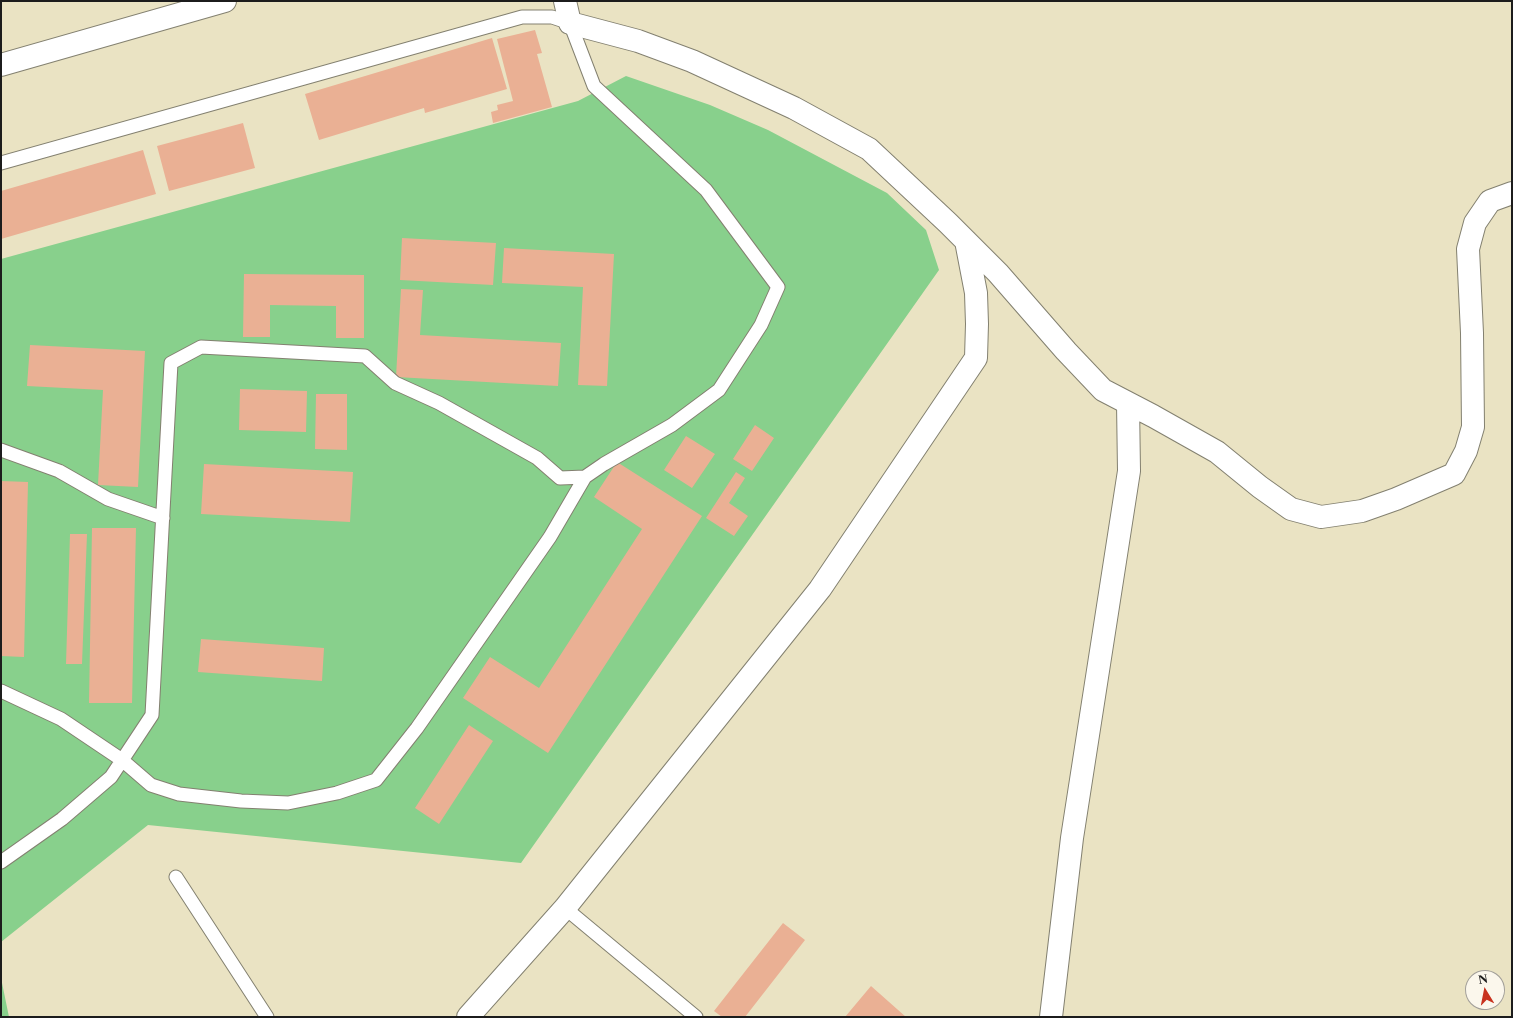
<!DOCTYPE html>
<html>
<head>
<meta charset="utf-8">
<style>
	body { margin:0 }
	#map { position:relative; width:1513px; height:1018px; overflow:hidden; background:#eae3c3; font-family:"Libre Caslon Text",serif }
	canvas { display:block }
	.frame { position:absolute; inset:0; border:2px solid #1c1c1c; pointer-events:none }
	.north { position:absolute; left:1465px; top:970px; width:40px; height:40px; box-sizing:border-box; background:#fbf7ec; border:1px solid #a29f99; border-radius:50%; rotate:350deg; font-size:11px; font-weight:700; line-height:16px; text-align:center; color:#1c1c1c }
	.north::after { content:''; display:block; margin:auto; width:14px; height:18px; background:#c8321e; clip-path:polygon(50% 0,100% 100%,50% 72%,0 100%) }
</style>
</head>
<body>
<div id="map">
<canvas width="1513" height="1018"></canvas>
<div class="frame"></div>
<div class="north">N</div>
</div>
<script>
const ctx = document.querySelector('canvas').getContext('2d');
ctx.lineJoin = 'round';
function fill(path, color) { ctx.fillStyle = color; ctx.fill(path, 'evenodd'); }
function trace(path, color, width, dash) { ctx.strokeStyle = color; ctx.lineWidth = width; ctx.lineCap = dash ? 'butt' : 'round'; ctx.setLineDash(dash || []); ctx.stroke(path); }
fill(new Path2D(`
	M626 76 710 105 768 130 887 193 926 230 939 270 521 863 148 825 1 942V259L578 101Z
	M1 978 9 1017H1Z`), '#88d08c');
fill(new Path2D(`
	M535 30 542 53 537 54 552 107 493 123 491 112 498 110 497 105 513 101 497 39Z
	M492 38 507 89 425 113 424 108 319 140 305 94Z
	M243 123 255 168 169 191 157 146Z
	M143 150 156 194 1 239V191Z
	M402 238 496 243 493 285 400 280Z
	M504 248 614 254 607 386 578 385 583 287 502 283Z
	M244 274 364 275V338H336V306L270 305V337H243Z
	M401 289 423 290 420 335 561 343 558 386 396 377Z
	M30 345 145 351 138 487 98 485 103 390 27 386Z
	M240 389 307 391 306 432 239 430Z
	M316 394H347V450L315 449Z
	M755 425 774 438 752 471 733 459Z
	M686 436 715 454 692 488 664 470Z
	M617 462 702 516 548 753 463 698 490 657 539 688 642 529 594 497Z
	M204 464 353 472 350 522 201 514Z
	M736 472 745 478 729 503 748 516 734 536 706 518Z
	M1 481 28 482 24 657 1 656Z
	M92 528H136L132 703H89Z
	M70 534H87L82 664H66Z
	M201 639 324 648 322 681 198 672Z
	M469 725 493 741 439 824 415 808Z
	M783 923 805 940 745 1017H722L714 1011Z
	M871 986 906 1017H845Z`), '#eab094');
const lane = new Path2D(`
	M1 163 522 17H552L570 23 594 86 706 190 778 287 761 325 719 390 672 425 604 464 585 477 560 478 537 458 439 403 395 383 365 356 201 347 171 363 152 715 111 777 62 819 1 862
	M1 450 59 471 108 499 163 518
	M1 691 61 719 122 760 151 785 179 794 241 801 288 803 337 793 376 780 417 728 550 537 585 477
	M176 877 267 1017
	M565 908 696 1017`);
const street = new Path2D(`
	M565 1 570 23 638 41 692 61 794 108 869 149 948 223 998 273 1066 351 1103 390 1153 416 1217 452 1260 487 1291 509 1321 517 1362 511 1396 499 1454 474 1466 451 1473 427 1472 333 1468 249 1475 223 1490 201 1512 193
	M1 65 225 1
	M468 1017 565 908 820 589 976 358 977 324 976 293 966 241
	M1051 1017 1072 838 1129 471 1128 403`);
trace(lane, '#838070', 15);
trace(street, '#838070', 24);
trace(lane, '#fff', 13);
trace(street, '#fff', 22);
</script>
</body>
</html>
